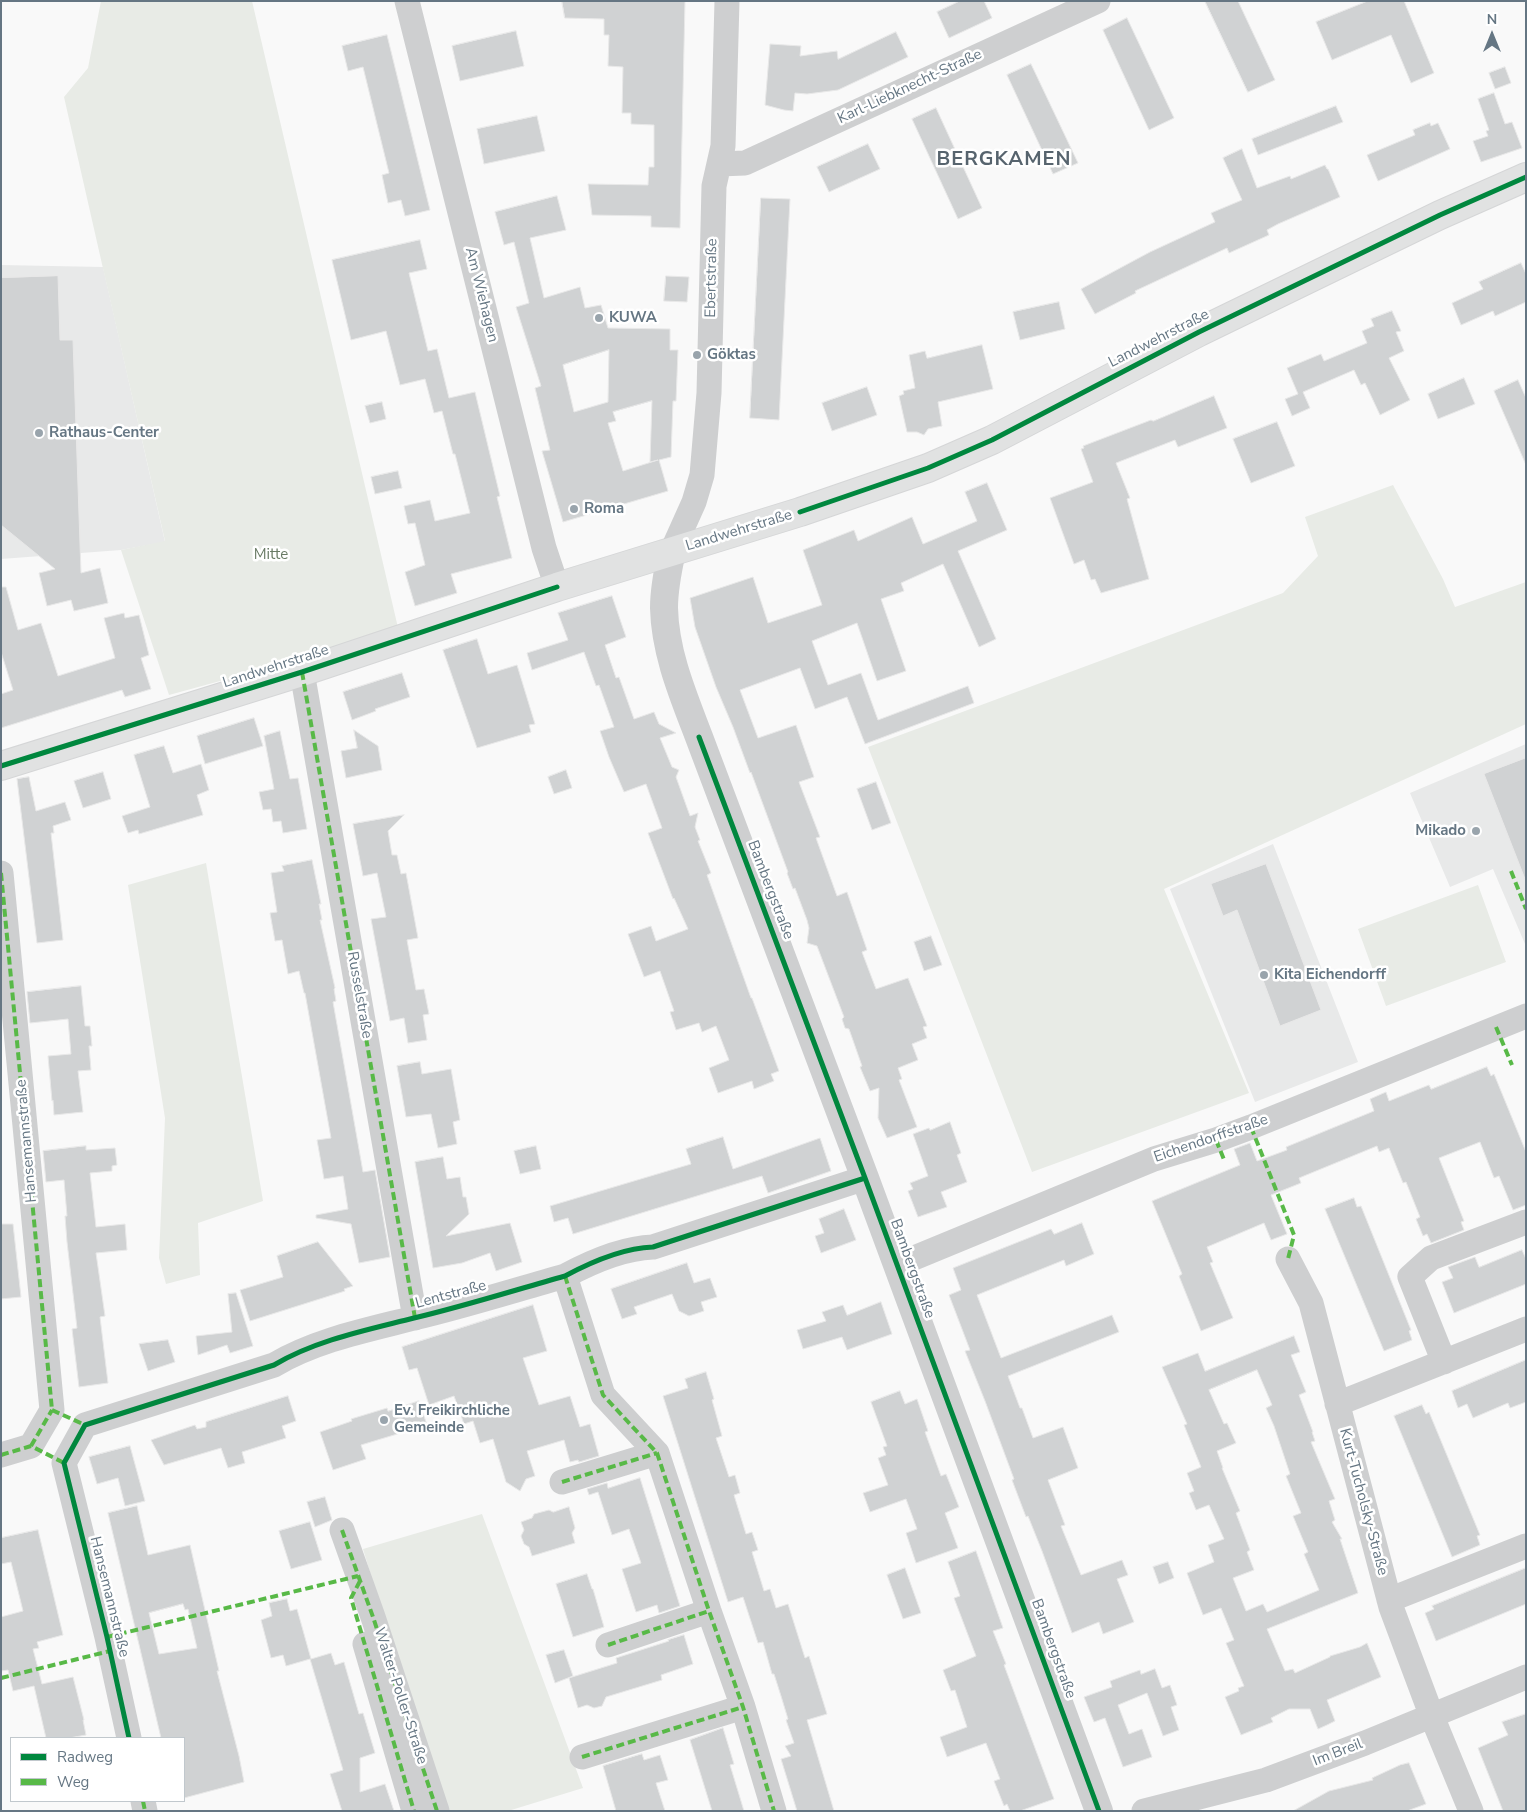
<!DOCTYPE html>
<html>
<head>
<meta charset="utf-8">
<style>
	body { margin:0 }
	#map { position:relative; width:1527px; height:1812px; overflow:hidden; background:#f9f9f9; font-family:"Nunito Sans",sans-serif }
	canvas { display:block }
	.frame { position:absolute; inset:0; border:2px solid #657683; pointer-events:none }
	.legend { position:absolute; left:10px; top:1737px; width:175px; height:65px; box-sizing:border-box; background:#fff; border:1px solid #c1c8cd; margin:0; padding:6px 9px; list-style:none; font-size:15px; color:#657683 }
	.legend li { display:flex; align-items:center; gap:10px; height:25px }
	.legend b { width:25px; border:1px solid #c1c8cd }
	.north { position:absolute; left:1467px; top:10px; width:50px; height:50px; -webkit-text-stroke:4px #fff; paint-order:stroke; rotate:0deg; font-size:14px; font-weight:700; line-height:20px; text-align:center; color:#657683 }
	.north::after { content:''; display:block; margin:auto; width:18px; height:22px; background:#657683; clip-path:polygon(50% 0,100% 100%,50% 72%,0 100%) }
</style>
</head>
<body>
<div id="map">
<canvas width="1527" height="1812"></canvas>
<div class="frame"></div>
<ul class="legend">
<li><b style="height:6px;background:#00873e"></b>Radweg</li>
<li><b style="height:6px;background:#58b947"></b>Weg</li>
</ul>
<div class="north">N</div>
</div>
<script>
const ctx = document.querySelector('canvas').getContext('2d');
ctx.lineJoin = 'round';
function fill(path, color) { ctx.fillStyle = color; ctx.fill(path, 'evenodd'); }
function trace(path, color, width, dash) { ctx.strokeStyle = color; ctx.lineWidth = width; ctx.lineCap = dash ? 'butt' : 'round'; ctx.setLineDash(dash || []); ctx.stroke(path); }
function label(font, color, halo, rows, align = 'center') {
  ctx.font = font + ' "Nunito Sans",sans-serif'; ctx.lineWidth = 5; ctx.setLineDash([]); ctx.textBaseline = 'middle'; ctx.strokeStyle = halo; ctx.fillStyle = color; for (const [text, x, y, turn = 0] of rows) {
    ctx.save(); ctx.translate(x, y); ctx.rotate((+turn || 0) * Math.PI / 180); ctx.textAlign = isNaN(turn) ? turn : align; if (halo) ctx.strokeText(text, 0, 0); ctx.fillText(text, 0, 0); ctx.restore();
  }
}
fill(new Path2D(`
	M1 265 103 267 165 542 121 550 1 559Z
	M1526 744V944H1525L1493 869 1450 887 1410 793Z
	M1273 844 1358 1062 1255 1102 1170 889Z`), '#e8e9e9');
fill(new Path2D(`
	M101 1H252L399 632 169 695 121 550 165 541 64 97 88 68Z
	M1393 485 1443 579 1455 607 1526 582V724L1164 889 1249 1093 1032 1172 868 747 1283 593 1318 556 1305 517Z
	M206 863 263 1201 198 1223 200 1275 166 1284 159 1258 165 1118 128 885Z
	M1478 885 1506 962 1386 1006 1358 929Z
	M482 1514 583 1788 508 1811H448L384 1619 363 1549Z`), '#e8ebe6');
const building = new Path2D(`
	M562 1H685L680 228 651 227V216L592 215 588 184 648 185 649 167H654V125L631 124V113H622L623 67 608 66 609 35H604V19L565 18Z
	M960 1H984L992 18 949 38 937 12Z
	M1205 1H1238L1275 80 1248 92Z
	M1368 1H1404L1434 73 1411 83 1391 35 1332 60 1316 22Z
	M1127 18 1174 118 1149 130 1103 30Z
	M516 31 524 66 460 81 452 46Z
	M896 32 908 57 838 90 807 94 795 93 793 111 784 110 765 105 770 44 801 46 800 56 837 51 838 59Z
	M387 35 430 210 405 216 401 200 388 203 382 175 389 173 363 67 348 71 342 46Z
	M1031 64 1078 163 1053 174 1007 75Z
	M1505 67 1511 83 1495 89 1489 73Z
	M1494 93 1505 124 1512 122 1522 148 1481 162 1473 141 1488 136 1486 131 1489 130 1478 99Z
	M1336 106 1343 122 1258 155 1252 139Z
	M936 108 982 208 958 219 912 119Z
	M537 116 545 151 484 164 477 129Z
	M1430 123 1431 126 1438 123 1450 149 1378 181 1367 155 1415 135 1413 130Z
	M868 144 880 169 829 192 817 167Z
	M1242 149 1257 188 1290 176 1291 179 1325 165 1327 169H1328L1340 197 1278 224 1267 230 1269 235 1229 253 1227 248 1135 291 1136 293 1095 314 1081 289 1150 252 1215 222 1211 213 1242 200 1223 158Z
	M557 196 566 230 530 238 544 298 580 287 585 308 601 305 608 328 670 329V350H678L676 401H673L671 457 659 460 668 491 563 522 542 451 550 450 535 388 541 386 516 307 529 303 514 242 504 245 495 212ZM609 350 608 402 574 412 563 365ZM652 401 650 462 658 460 623 471 608 423 616 421 613 412Z
	M761 198 790 199 779 420 750 418Z
	M420 240 427 269 409 273 428 351 437 349 449 398 475 392 500 496 497 497 512 558 451 574 457 593 415 606 405 572 425 565 415 523 408 524 404 506 430 500 435 521 470 513 455 454H453L442 411 434 413 425 379 400 385 386 331 351 340 332 260Z
	M1521 263 1526 274V302L1495 316 1493 311 1461 325 1452 303 1483 289 1479 282Z
	M58 276 60 340H73L81 573 100 568 108 603 74 611 71 600 47 606 39 573 55 569 1 525V278Z
	M666 276 689 277 687 302 664 301Z
	M1059 302 1065 329 1020 340 1013 312Z
	M1392 311 1401 331 1396 332 1404 351 1389 358 1410 400 1380 415 1365 383 1361 385 1354 370 1303 392 1310 408 1292 416 1285 399 1298 394 1287 368 1321 354 1324 361 1367 343 1362 331 1374 326 1371 319Z
	M982 345 993 389 938 402 942 426 928 429 924 435 917 432H907L899 396 904 394 903 391 915 388 909 355 925 351 927 358Z
	M1464 378 1475 404 1438 419 1428 394Z
	M1518 380 1526 398V465L1494 391Z
	M867 387 877 415 832 431 822 403Z
	M1214 396 1227 428 1178 447 1175 440 1116 463 1130 498 1127 499 1149 579 1101 593 1095 579 1091 580 1084 560 1074 564 1050 498 1093 482 1081 449 1084 448 1083 446 1151 420 1153 421Z
	M382 402 386 419 370 423 365 406Z
	M1277 422 1295 466 1251 483 1233 439Z
	M398 471 402 488 375 494 371 477Z
	M987 483 1007 530 958 551 996 639 979 647 943 564 901 583 904 591 881 599 906 671 877 681 857 623 812 641 828 685 861 673 878 720 968 686 974 703 865 744 847 697 815 709 800 668 740 690 758 738 796 725 814 777 799 782 820 837 816 838 837 896 847 892 867 950 862 952 876 989 908 978 927 1026 923 1027 927 1038 912 1044 918 1060 898 1068 902 1079 899 1080 917 1127 887 1138 878 1118 879 1088 870 1091 860 1067 862 1066 849 1029 845 1028 842 1019 844 1017 817 946 807 943 809 928 807 920 795 888 793 889 787 873 788 872 751 772 750 773 733 727 716 687 695 627 690 598 753 577 768 623 822 605 803 550 854 530 858 541 912 517 923 544 977 521 965 492Z
	M1 587H6L18 630 41 623 58 676 115 658 104 618 124 613 125 618 139 615 149 655 141 658 151 689 125 697 122 690 1 728V694L13 690 1 652Z
	M612 596 626 637 605 645 616 678 619 677 634 719 654 712 659 724 676 733 660 738 672 767 679 770 676 777 690 816 698 813 695 827 700 840 698 841 711 873 707 875 751 998H752L779 1071 771 1074 774 1081 754 1089 752 1081 718 1093 709 1068 729 1060 716 1026 702 1032 699 1023 676 1030 670 1012 674 1011 660 971 644 977 628 934 651 926 656 941 688 929 674 898 673 899 648 833 662 828 646 784 624 792 609 757 600 731 614 727 599 685 596 686 584 652 532 670 527 653 568 640 558 613Z
	M477 639 488 674 517 665 535 724 529 725 531 732 477 748 443 650Z
	M402 673 410 697 375 709 376 711 352 720 343 692Z
	M254 718 263 746 205 764 197 736Z
	M354 730 378 746 382 770 346 778 341 751 357 748Z
	M280 731 290 779 298 778 307 829 283 833 281 821 273 822 271 809 263 810 259 792 274 789 264 736Z
	M164 746 173 773 201 764 209 790 197 795 203 815 139 834 138 830 128 833 122 816 150 807 134 755Z
	M1526 758V879H1525L1484 774Z
	M566 770 572 788 554 794 548 777Z
	M103 772 111 799 83 808 74 781Z
	M29 777 36 811 65 802 71 820 53 826 54 833H51L63 940 37 943 17 779Z
	M876 782 891 823 872 830 857 789Z
	M404 815 388 831 392 855H397L401 874 406 873 418 938 407 940 416 990 424 989 429 1014 423 1015 427 1040 408 1043 404 1018 390 1021 371 919 386 917 377 873 363 876 353 824Z
	M312 860 321 904H319L322 920H320L335 988 334 989 336 1001 333 1002 363 1172 375 1170 390 1257 359 1263 351 1224 316 1218V1215L348 1209 343 1176 324 1179 317 1140 331 1138 305 993H304L299 971 288 974 282 940 275 941 270 913 277 912 271 873 284 871 282 866Z
	M1266 864 1321 1010 1280 1026 1237 910 1223 916 1211 884Z
	M931 936 942 965 924 971 914 942Z
	M81 986 85 1026H90L92 1046H89L91 1070 78 1071 83 1112 54 1115 53 1100 52 1101 48 1056 71 1054 68 1019 30 1023 27 992Z
	M420 1062 422 1074 451 1069 460 1120 453 1122 457 1144 438 1148 431 1114 406 1117 397 1066Z
	M1487 1067 1491 1076 1494 1074 1526 1152V1205L1513 1210 1499 1176 1494 1178 1480 1142 1439 1158 1464 1221 1461 1222 1464 1230 1431 1243 1427 1234 1423 1236 1416 1219 1420 1217 1406 1182 1403 1183 1389 1148 1379 1152 1377 1146 1299 1178 1301 1183 1271 1195 1287 1234 1271 1240 1264 1223 1207 1247 1213 1262 1210 1263 1233 1318 1201 1331 1179 1276 1182 1274 1152 1201 1240 1165 1234 1149 1250 1143 1257 1161 1287 1150 1286 1147 1374 1111 1370 1099 1386 1092 1389 1101 1429 1085 1431 1089Z
	M950 1122 961 1153 957 1155 967 1182 941 1192 947 1207 918 1217 908 1191 913 1189 910 1183 928 1176 913 1134 929 1128 930 1130Z
	M723 1137 733 1169 820 1138 831 1171 768 1193 762 1176 573 1234 568 1218 554 1222 550 1206 691 1164 686 1149Z
	M86 1146V1150L115 1148 117 1165 112 1166V1171L90 1173 96 1227 125 1224 127 1250 96 1253 105 1316 100 1317 108 1383 79 1387 72 1329 77 1328 67 1242 65 1216H67L64 1180 46 1182 43 1151Z
	M536 1146 541 1169 520 1174 514 1151Z
	M443 1157 447 1179 460 1177 463 1197H466L469 1214 446 1236 510 1223 522 1262 496 1271 490 1253 462 1263 433 1268 415 1162Z
	M1354 1198 1357 1207 1361 1206 1411 1330 1409 1331 1412 1340 1384 1351 1325 1209Z
	M844 1209 856 1240 821 1253 815 1236 824 1233 819 1219Z
	M1082 1223 1094 1254 1066 1266 1064 1260 977 1295 1001 1358 1112 1315 1119 1332 1008 1376 1020 1408H1022L1033 1438 1063 1427 1078 1468 1048 1480 1065 1525 1061 1526 1081 1575 1122 1560 1128 1575 1117 1579 1134 1622 1103 1634 1099 1622 1072 1633 1042 1551 1028 1516 1026 1517 1012 1480 1014 1479 985 1401 965 1351 970 1350 949 1295 961 1290 953 1268 1051 1229 1054 1234Z
	M1 1224H13L21 1297 1 1299Z
	M318 1242 353 1286 344 1289 345 1291 250 1321 240 1290 283 1277 277 1256Z
	M1522 1250 1526 1259V1284L1454 1313 1442 1282 1453 1278 1448 1267 1475 1257 1479 1267Z
	M687 1263 694 1283 710 1278 717 1297 701 1302 704 1311 689 1316 679 1311 672 1294 634 1307 637 1314 622 1319 611 1289Z
	M236 1293 253 1346 230 1353 227 1345 198 1355 196 1336 232 1332 228 1294Z
	M881 1302 892 1334 847 1350 842 1337 803 1349 797 1330 826 1321 822 1312 843 1305 847 1315Z
	M533 1305 547 1351 523 1358 539 1405 570 1396 580 1427 590 1424 599 1456 579 1462 578 1460 570 1462 564 1440 527 1451 535 1476 526 1479 520 1491 506 1482 493 1439 480 1443 473 1421 464 1424 454 1396 429 1405 417 1368 409 1370 402 1347Z
	M1294 1336 1300 1352 1291 1355 1306 1392 1299 1395 1313 1432H1312L1315 1441 1311 1442 1335 1499 1329 1501 1335 1520 1332 1522 1342 1539H1340L1358 1593 1267 1629 1285 1671 1293 1669 1295 1673 1330 1657V1656L1360 1647 1367 1643 1381 1677 1327 1700 1335 1721 1327 1725 1318 1729 1310 1709H1289L1271 1718 1273 1722 1241 1735 1225 1697 1239 1691 1238 1688 1244 1686 1226 1643 1234 1640 1221 1608 1203 1615 1187 1573 1214 1562 1208 1545 1224 1539 1209 1505 1196 1510 1189 1493 1194 1491 1187 1473 1201 1467 1184 1425 1187 1424 1162 1367 1198 1353 1205 1371ZM1257 1370 1272 1405 1266 1408 1274 1426 1290 1474 1286 1476 1301 1513 1293 1516 1308 1552 1304 1554 1319 1590 1267 1612 1263 1604 1246 1611 1233 1578 1254 1570 1247 1552 1250 1550 1236 1513 1240 1511 1222 1468H1223L1217 1451 1236 1443 1227 1423 1224 1424 1209 1390Z
	M168 1340 175 1362 148 1371 139 1344Z
	M1526 1360V1402L1510 1408 1508 1403 1473 1418 1467 1404 1458 1408 1452 1391Z
	M706 1372 714 1399 712 1400 722 1436 716 1438 729 1477 735 1475 740 1493 734 1495 746 1534 752 1532 758 1550 752 1552 764 1591 770 1589 776 1608 788 1604 805 1658 809 1656 827 1714 807 1720 834 1811H797L781 1759 791 1756 785 1746 794 1743 786 1720 788 1719 781 1696 774 1674H772L763 1642 758 1643 743 1597 728 1602 663 1396 688 1388 685 1379Z
	M900 1391 905 1404 917 1399 928 1431 925 1432 941 1476 946 1474 959 1507 945 1513 958 1548 916 1563 906 1533 917 1529 906 1499 870 1512 863 1493 888 1485 878 1458 886 1455 883 1447 887 1446 871 1402Z
	M288 1396 296 1421 282 1426 286 1438 242 1452 245 1463 228 1468 221 1448 164 1465 151 1440 195 1425 197 1429 206 1427V1422Z
	M419 1401 427 1425 361 1445 366 1459 333 1470 320 1432 352 1421 351 1419 387 1408 388 1411Z
	M1422 1405 1426 1414 1429 1412 1480 1535 1477 1536 1480 1545 1452 1557 1394 1416Z
	M130 1446 145 1501 125 1506 118 1478 97 1484 89 1457Z
	M640 1478 680 1606 659 1613 657 1605 636 1612 622 1569 641 1563 629 1529 612 1535 598 1492 589 1495 587 1489 607 1483 608 1488Z
	M325 1497 332 1520 315 1527 307 1502Z
	M137 1506 148 1555 190 1545 219 1671H217L239 1756 244 1782 184 1798V1738H161L108 1513ZM183 1604 185 1610 188 1609 197 1648 159 1654 149 1613Z
	M569 1507 575 1528 572 1533 575 1543 532 1556 529 1547 524 1544 521 1536 524 1530 521 1522 532 1518 534 1514 549 1510 553 1512Z
	M310 1522 322 1560 291 1569 279 1531Z
	M38 1530 63 1635 37 1642 39 1648 33 1649 42 1684 73 1677 84 1720H83L86 1735 69 1738H46L34 1686 13 1691 8 1670 1 1671V1617L23 1611 11 1562 1 1564V1538Z
	M976 1551 1003 1628 993 1631 1006 1664 1004 1665 1054 1799 1020 1811H1010L1007 1804 1004 1806 994 1781 1000 1779 986 1743 947 1757 940 1737 967 1727 955 1690 951 1691 943 1670 976 1656 954 1598 960 1596 948 1562Z
	M1168 1562 1174 1578 1159 1584 1153 1567Z
	M905 1568 921 1613 903 1619 887 1575Z
	M1526 1568V1604L1436 1641 1425 1613 1434 1609 1432 1606Z
	M587 1574 592 1589H593L604 1627 573 1637 556 1584Z
	M287 1599 290 1611 297 1609 311 1659 331 1653 335 1665 344 1662 359 1714 363 1713 375 1753 360 1758V1792L385 1784 394 1811H342L330 1774 343 1770 310 1659 286 1666 283 1655 271 1658 261 1620 272 1616 269 1603Z
	M684 1635 693 1664 661 1675 662 1680 606 1697 602 1706 594 1708 587 1705 578 1708 569 1678 617 1663 616 1658 669 1641 668 1640Z
	M564 1650 573 1676 555 1683 546 1655Z
	M1155 1669 1162 1688 1170 1685 1177 1705 1171 1707 1179 1730 1163 1736 1147 1693 1118 1705 1129 1734 1142 1729 1152 1757 1123 1767 1105 1718 1094 1722 1084 1697 1112 1687 1110 1681 1140 1670 1141 1674Z
	M1526 1714V1811H1503L1478 1748 1508 1735 1502 1722Z
	M723 1728 734 1764 730 1765 744 1811H712L690 1740Z
	M642 1754 644 1760 660 1755 668 1780 656 1783 665 1811H616L603 1766Z
	M1409 1763 1426 1804 1407 1811H1293L1329 1791 1373 1780 1372 1778 1400 1765Z`);
fill(building, '#d0d2d3');
trace(building, '#e8e8e8', 1);
const secondary = new Path2D(`
	M1 766 302 672 557 587 800 512 928 468 992 440 1199 332 1374 247 1440 215 1526 177`);
trace(secondary, '#d5d6d7', 30);
trace(new Path2D(`
	M407 1 544 548 557 587
	M719 164 745 163 1098 1
	M672 551 694 502 702 475 709 393 714 186 723 146 727 1
	M302 672 415 1318
	M1 873 52 1410 31 1446 1 1455
	M1288 1259 1311 1303 1391 1607 1431 1714 1471 1811
	M897 1265 1154 1159 1216 1140 1251 1127 1526 1016
	M565 1276 603 1395 657 1453 709 1611 743 1707 774 1811
	M1444 1362 1410 1277 1431 1258 1526 1222
	M1337 1404 1526 1329
	M562 1482 657 1453
	M342 1530 373 1617 437 1811
	M1389 1600 1526 1546
	M365 1644 414 1811
	M608 1645 709 1611
	M129 1738 107 1637 64 1463 85 1425 274 1365C316 1340 367 1330 414 1318 465 1306 515 1290 565 1276 591 1262 623 1248 653 1247L865 1178
	M582 1757 743 1707
	M143 1801 145 1811
	M1144 1811 1266 1780 1365 1743 1526 1677`), '#cecfd0', 25);
trace(new Path2D(`
	M672 551C668 569 664 588 664 608 665 653 683 695 699 737L865 1178 1099 1811`), '#cecfd0', 28);
trace(secondary, '#e1e2e2', 28);
trace(new Path2D(`
	M302 672 415 1318
	M1511 871 1526 909
	M1 873 52 1410
	M1496 1027 1512 1065
	M1251 1127 1294 1235 1288 1259
	M1216 1140 1225 1162
	M565 1276 603 1395 657 1453 709 1611 743 1707 774 1811
	M52 1410 85 1425
	M31 1446 52 1410
	M1 1455 31 1446 64 1463
	M562 1482 657 1453
	M342 1530 373 1617 437 1811
	M360 1581 351 1598 414 1811
	M107 1637 358 1576
	M608 1645 709 1611
	M1 1678 110 1651
	M582 1757 743 1707
	M143 1801 145 1811`), '#58b947', 4, [8, 4]);
trace(new Path2D(`
	M800 512 928 468 992 440 1199 332 1440 215 1526 177
	M699 737 865 1178 1099 1811
	M1 766 302 672 557 587
	M129 1738 107 1637 64 1463 85 1425 274 1365C316 1340 367 1330 414 1318 465 1306 515 1290 565 1276 591 1262 623 1248 653 1247L865 1178`), '#00873e', 5);
for (const [x, y, r, color] of [
	[599,318,5,"#99a4ac"],
	[697,355,5,"#99a4ac"],
	[39,433,5,"#99a4ac"],
	[574,509,5,"#99a4ac"],
	[1476,831,5,"#99a4ac"],
	[1264,975,5,"#99a4ac"],
	[384,1420,5,"#99a4ac"]
]) { const dot = new Path2D(); dot.arc(x, y, r, 0, 2 * Math.PI); ctx.fillStyle = color; ctx.fill(dot); trace(dot, '#fff', 2); }
label('15px', '#657683', '#fff', [
	["Karl-Liebknecht-Straße",910,87,-25],
	["Ebertstraße",712,278,-89],
	["Am Wiehagen",481,295,76],
	["Landwehrstraße",1159,339,-27],
	["Landwehrstraße",739,531,-17],
	["Landwehrstraße",276,667,-18],
	["Bambergstraße",770,890,69],
	["Russelstraße",359,995,80],
	["Eichendorffstraße",1211,1139,-19],
	["Hansemannstraße",27,1141,-95],
	["Bambergstraße",912,1269,70],
	["Lentstraße",451,1295,-15],
	["Kurt-Tucholsky-Straße",1363,1502,75],
	["Hansemannstraße",109,1597,76],
	["Bambergstraße",1053,1649,70],
	["Walter-Poller-Straße",400,1696,72],
	["Im Breil",1338,1753,-21]
]);
label('bold 15px', '#657683', '#fff', [
	["KUWA",609,318],
	["Göktas",707,355],
	["Rathaus-Center",49,433],
	["Roma",584,509],
	["Mikado",1466,831,"right"],
	["Kita Eichendorff",1274,975],
	["Ev. Freikirchliche",394,1411],
	["Gemeinde",394,1428]
], 'left');
label('15px', '#687a64', '#fff', [
	["Mitte",271,555]
]);
ctx.letterSpacing = '1px';
label('bold 20px', '#57646e', '#fff', [
	["BERGKAMEN",1004,160]
]);
ctx.letterSpacing = '0px';
</script>
</body>
</html>
